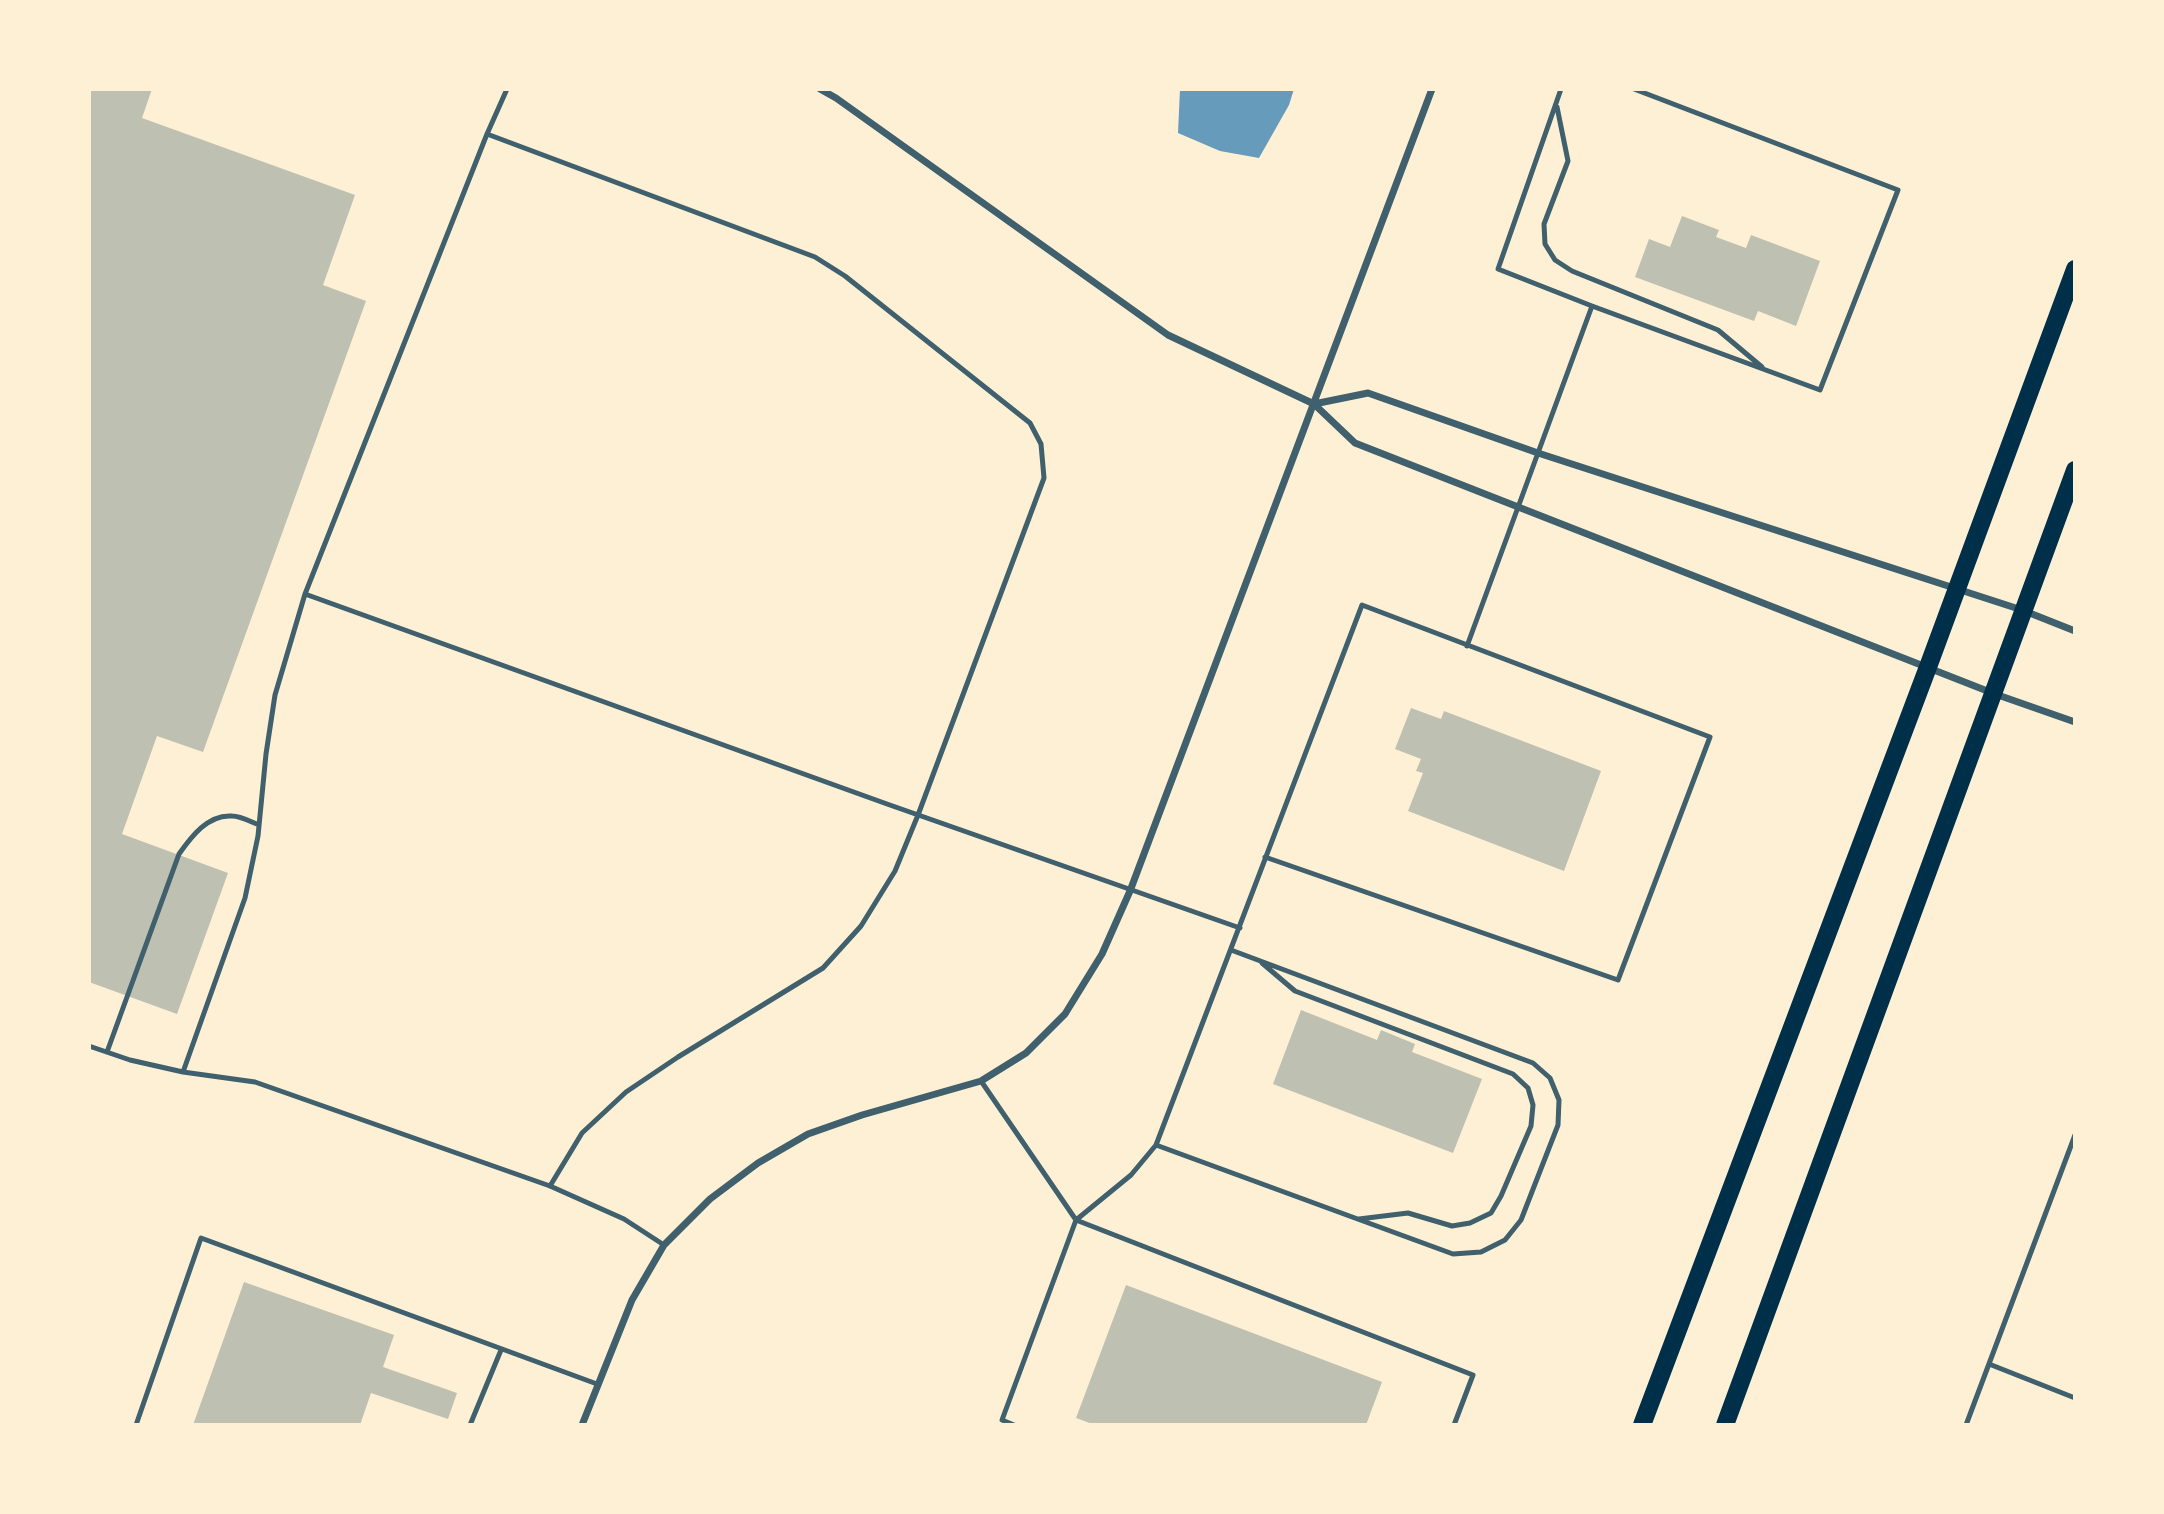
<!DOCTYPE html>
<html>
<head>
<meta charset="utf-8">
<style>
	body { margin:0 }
	#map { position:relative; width:2164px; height:1514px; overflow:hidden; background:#fdf0d5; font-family:Manrope,sans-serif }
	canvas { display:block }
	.frame { position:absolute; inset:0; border:91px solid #fdf0d5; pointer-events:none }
</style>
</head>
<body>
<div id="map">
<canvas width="2164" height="1514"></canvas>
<div class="frame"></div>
</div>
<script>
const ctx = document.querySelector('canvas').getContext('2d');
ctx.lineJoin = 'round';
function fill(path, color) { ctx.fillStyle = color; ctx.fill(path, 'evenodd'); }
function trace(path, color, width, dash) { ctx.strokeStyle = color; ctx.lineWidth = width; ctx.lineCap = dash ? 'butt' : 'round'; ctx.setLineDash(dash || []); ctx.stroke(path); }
fill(new Path2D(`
	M1180 89H1294L1289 105 1259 158 1220 151 1178 133Z`), '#669bbc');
fill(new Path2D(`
	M89 89H152L142 118 355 195 323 285 366 301 203 752 157 736 122 834 228 873 177 1014 89 982Z
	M1682 216 1719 230 1716 237 1746 248 1751 235 1820 261 1796 326 1758 311 1754 321 1635 277 1649 239 1670 247Z
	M1411 708 1441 719 1444 711 1601 771 1564 871 1408 811 1423 773 1416 771 1421 759 1395 749Z
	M1301 1010 1377 1040 1381 1030 1415 1044 1412 1052 1482 1079 1453 1153 1273 1084Z
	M244 1282 394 1335 383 1367 457 1393 448 1419 371 1393 360 1425H193Z
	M1126 1285 1382 1382 1366 1425H1095L1076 1418Z`), '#bec0b2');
trace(new Path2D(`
	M1561 89 1498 269 1592 306 1820 390 1898 190 1634 89
	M1557 107 1568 161 1544 224 1545 244 1555 260 1572 271 1718 330 1762 367
	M487 134 815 257 845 276 1030 423 1041 444 1044 478 918 815 895 871 861 926 823 968 678 1057 626 1092 582 1133 550 1186
	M305 594 887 804 1240 928
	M1467 646 1592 306
	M1262 963 1295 991 1513 1074 1528 1088 1533 1105 1531 1126 1501 1196 1491 1213 1470 1223 1452 1226 1408 1213 1359 1219
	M89 1046 130 1060 183 1072 255 1082 550 1186 624 1219 664 1245
	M107 1052 179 854C191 837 208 814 232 816 241 816 251 822 259 825
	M183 1072 245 898 258 836 266 754 275 695 305 594 487 134 507 89
	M981 1081 1076 1220 1473 1375 1454 1425
	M1156 1145 1453 1254 1481 1252 1505 1240 1521 1220 1558 1125 1559 1100 1550 1078 1533 1063 1231 950
	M1989 1364 2075 1398
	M136 1425 201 1238 597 1384
	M470 1425 501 1350
	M1014 1425 1002 1420 1076 1220 1131 1175 1156 1145C1225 966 1293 785 1362 605L1710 737 1618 980 1265 857
	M1966 1425 2075 1135`), '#3f606c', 5);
trace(new Path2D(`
	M820 89 836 98 1168 335 1314 404 1355 443 1995 694 2075 722
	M1314 404 1368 393 1538 453 2022 610 2075 631
	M582 1425 632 1300 664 1245 710 1199 758 1163 808 1134 862 1115 981 1081 1026 1053 1065 1014 1102 954 1130 891 1432 89`), '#3f606c', 7);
trace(new Path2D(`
	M1642 1425 1928 667 2075 269
	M1725 1425 2075 470`), '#003049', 18);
</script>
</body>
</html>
